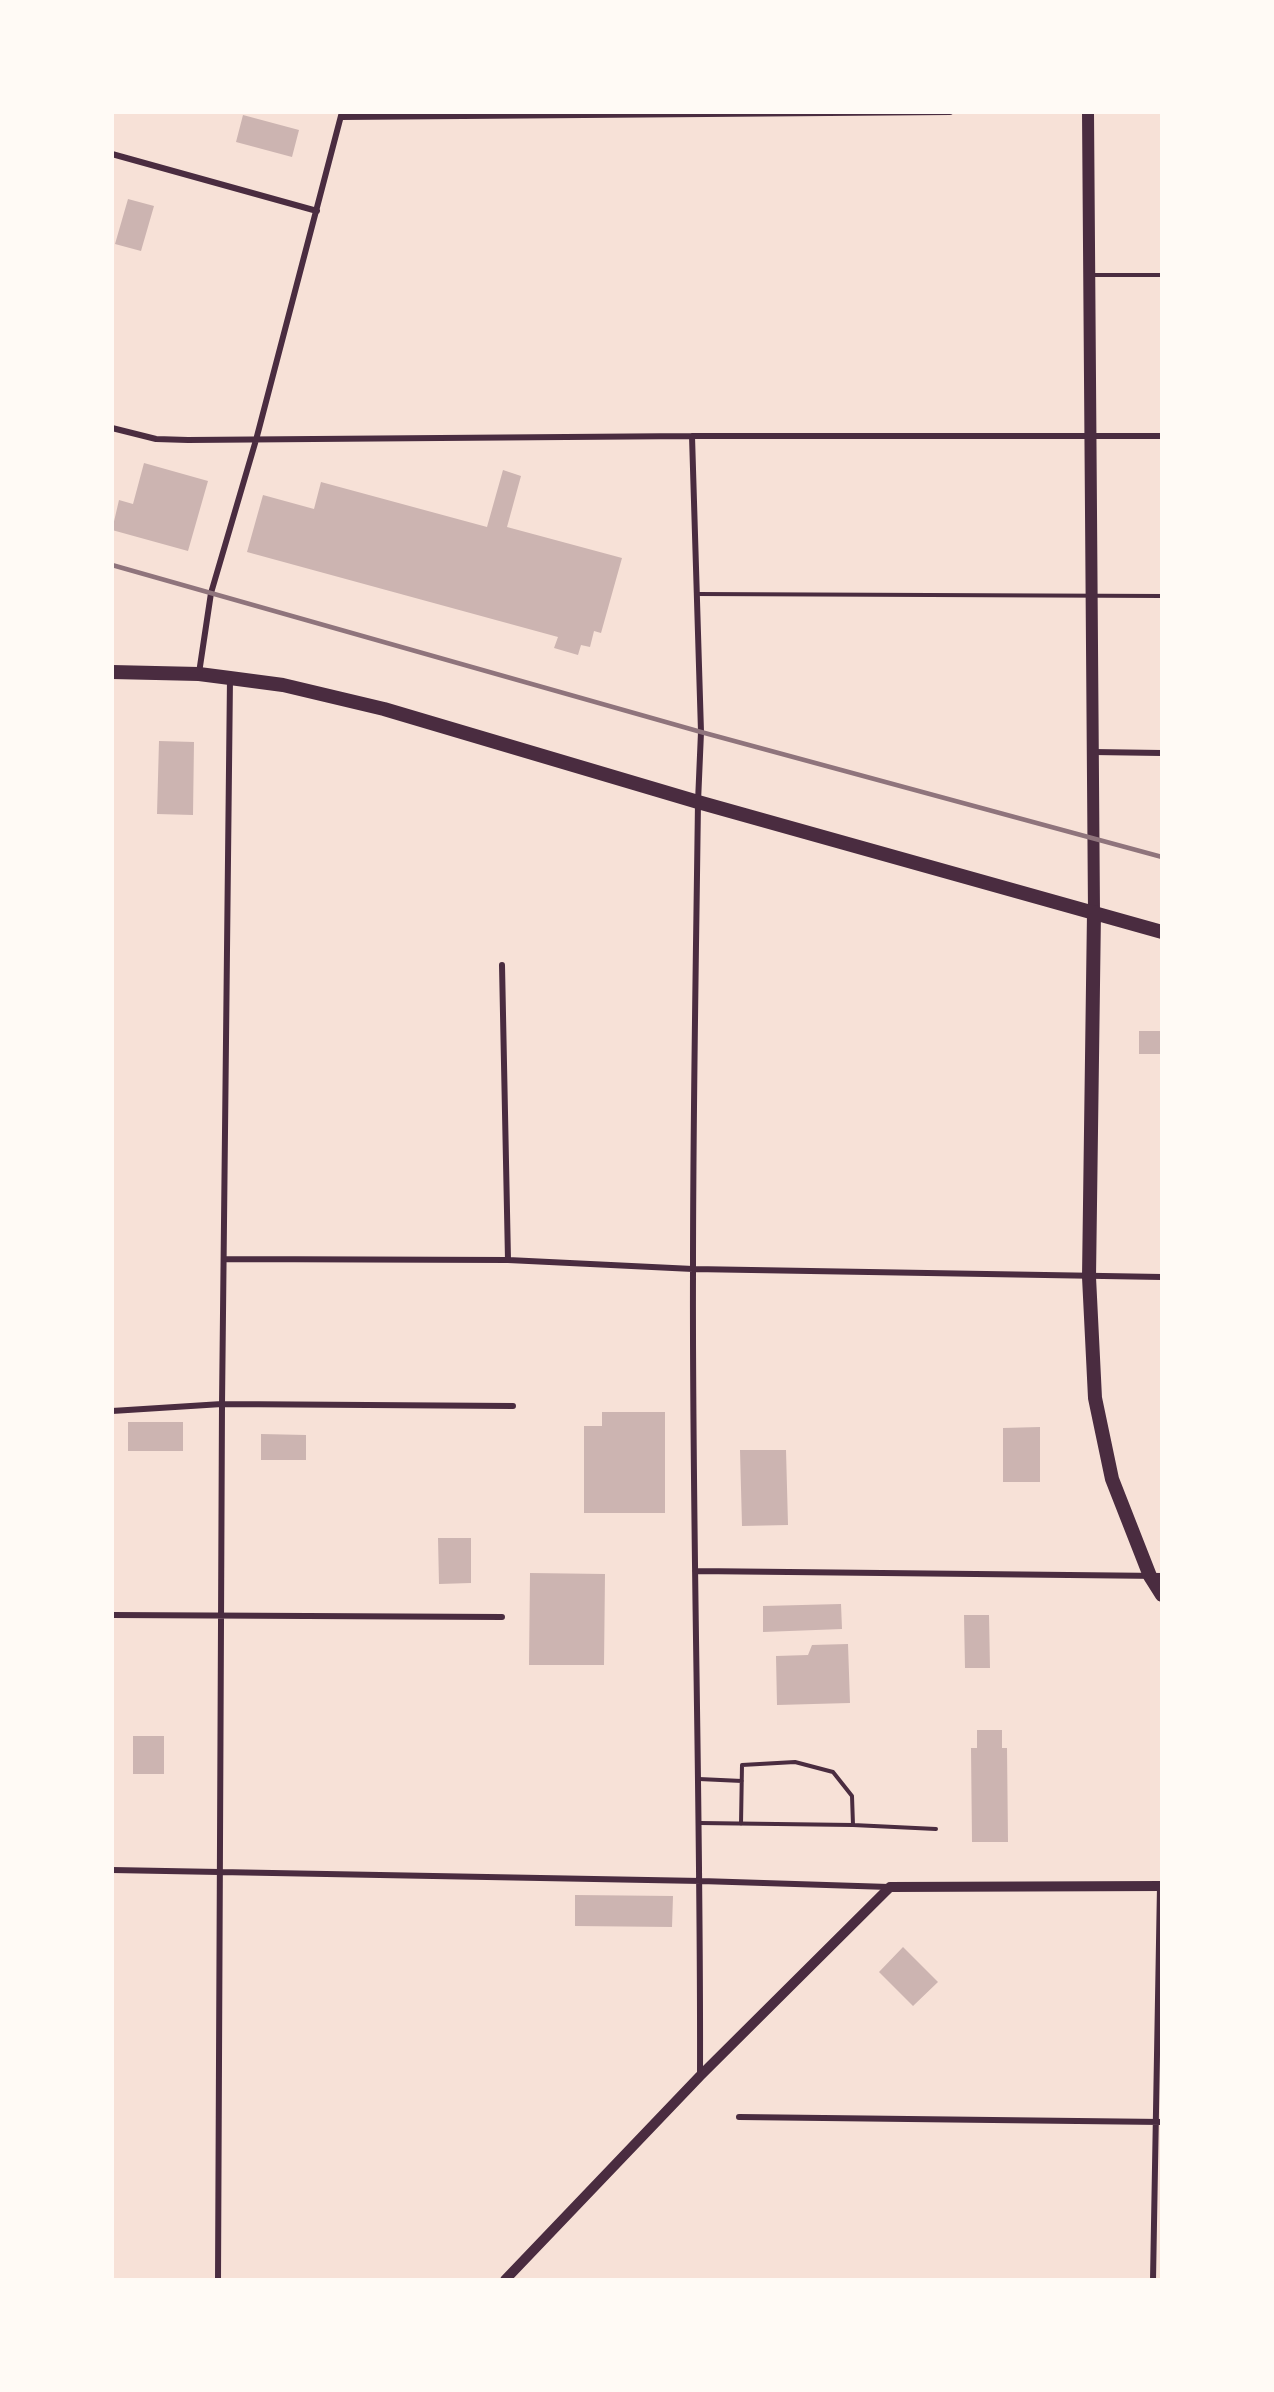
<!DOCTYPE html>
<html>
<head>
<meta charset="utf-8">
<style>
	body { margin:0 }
	#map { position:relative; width:1274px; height:2392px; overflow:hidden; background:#f7e1d7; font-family:"Sofia Sans Condensed",sans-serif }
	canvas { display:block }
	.frame { position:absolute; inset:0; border:114px solid #fffaf5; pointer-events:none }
</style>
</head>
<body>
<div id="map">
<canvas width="1274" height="2392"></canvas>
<div class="frame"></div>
</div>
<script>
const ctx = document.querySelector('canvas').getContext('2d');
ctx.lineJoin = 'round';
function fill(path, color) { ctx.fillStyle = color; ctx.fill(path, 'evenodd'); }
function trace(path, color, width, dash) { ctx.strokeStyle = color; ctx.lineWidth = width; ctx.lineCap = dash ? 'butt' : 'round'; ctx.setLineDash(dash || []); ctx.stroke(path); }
fill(new Path2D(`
	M243 115 299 130 292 157 236 142Z
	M128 199 154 206 141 251 115 244Z
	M144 463 208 481 188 551 112 530 119 500 133 504Z
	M503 470 521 476 507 527 622 558 601 633 594 631 590 647 581 645 578 655 554 648 558 637 247 552 263 495 314 509 321 482 487 527Z
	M159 741 194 742 193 815 157 814Z
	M1139 1031H1162V1054H1139Z
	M602 1412H665V1513H584V1426H602Z
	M128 1422H183V1451H128Z
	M1040 1427V1482H1003V1428Z
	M261 1434 306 1435V1460H261Z
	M740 1450H786L788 1525 742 1526Z
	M438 1538H471V1583L439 1584Z
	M530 1573 605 1574 604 1665H529Z
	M841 1604 842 1629 763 1632V1606Z
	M964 1615H989L990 1668H965Z
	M848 1644 850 1703 777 1705 776 1656 808 1655 812 1645Z
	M977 1730H1002V1748H1007L1008 1842H972L971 1748H977Z
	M133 1736H164V1774H133Z
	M575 1895 673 1896 672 1927 575 1926Z
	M903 1947 938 1982 913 2006 879 1972Z`), '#ccb4b1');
trace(new Path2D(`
	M1091 275H1162
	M697 594 1162 596
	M699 1779 742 1781
	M700 1823 853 1825 936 1829
	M741 1824 742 1765 795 1762 833 1772 852 1796 853 1825`), '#4a2c40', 4);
trace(new Path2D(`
	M341 117 950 112
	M112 154 317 211
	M112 428 156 439 188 440 692 436H1162
	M692 436 701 732 698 802C696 958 693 1114 693 1269 692 1538 701 1807 700 2076
	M199 673 211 593 256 440 342 112
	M1093 752 1162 753
	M502 965 508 1260
	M224 1259 508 1260 693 1269 1162 1277
	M112 1411 222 1404 513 1406
	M695 1571 1162 1576
	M112 1615 502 1617
	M112 1870 701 1881 889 1887
	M739 2117 1162 2122
	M218 2280 222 1404 230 678
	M1153 2280 1160 1886`), '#4a2c40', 6);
trace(new Path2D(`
	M505 2280 700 2076 890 1887 1162 1886`), '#4a2c40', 10);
trace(new Path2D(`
	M1088 112 1094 912`), '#4a2c40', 12);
trace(new Path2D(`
	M112 672 199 674 230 678 283 685 384 709 698 802 1162 932
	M1094 912 1089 1277 1095 1398 1112 1479 1150 1576 1162 1595`), '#4a2c40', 14);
trace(new Path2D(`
	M112 565 701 732 1162 857`), '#8f747c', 4.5);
</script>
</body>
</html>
